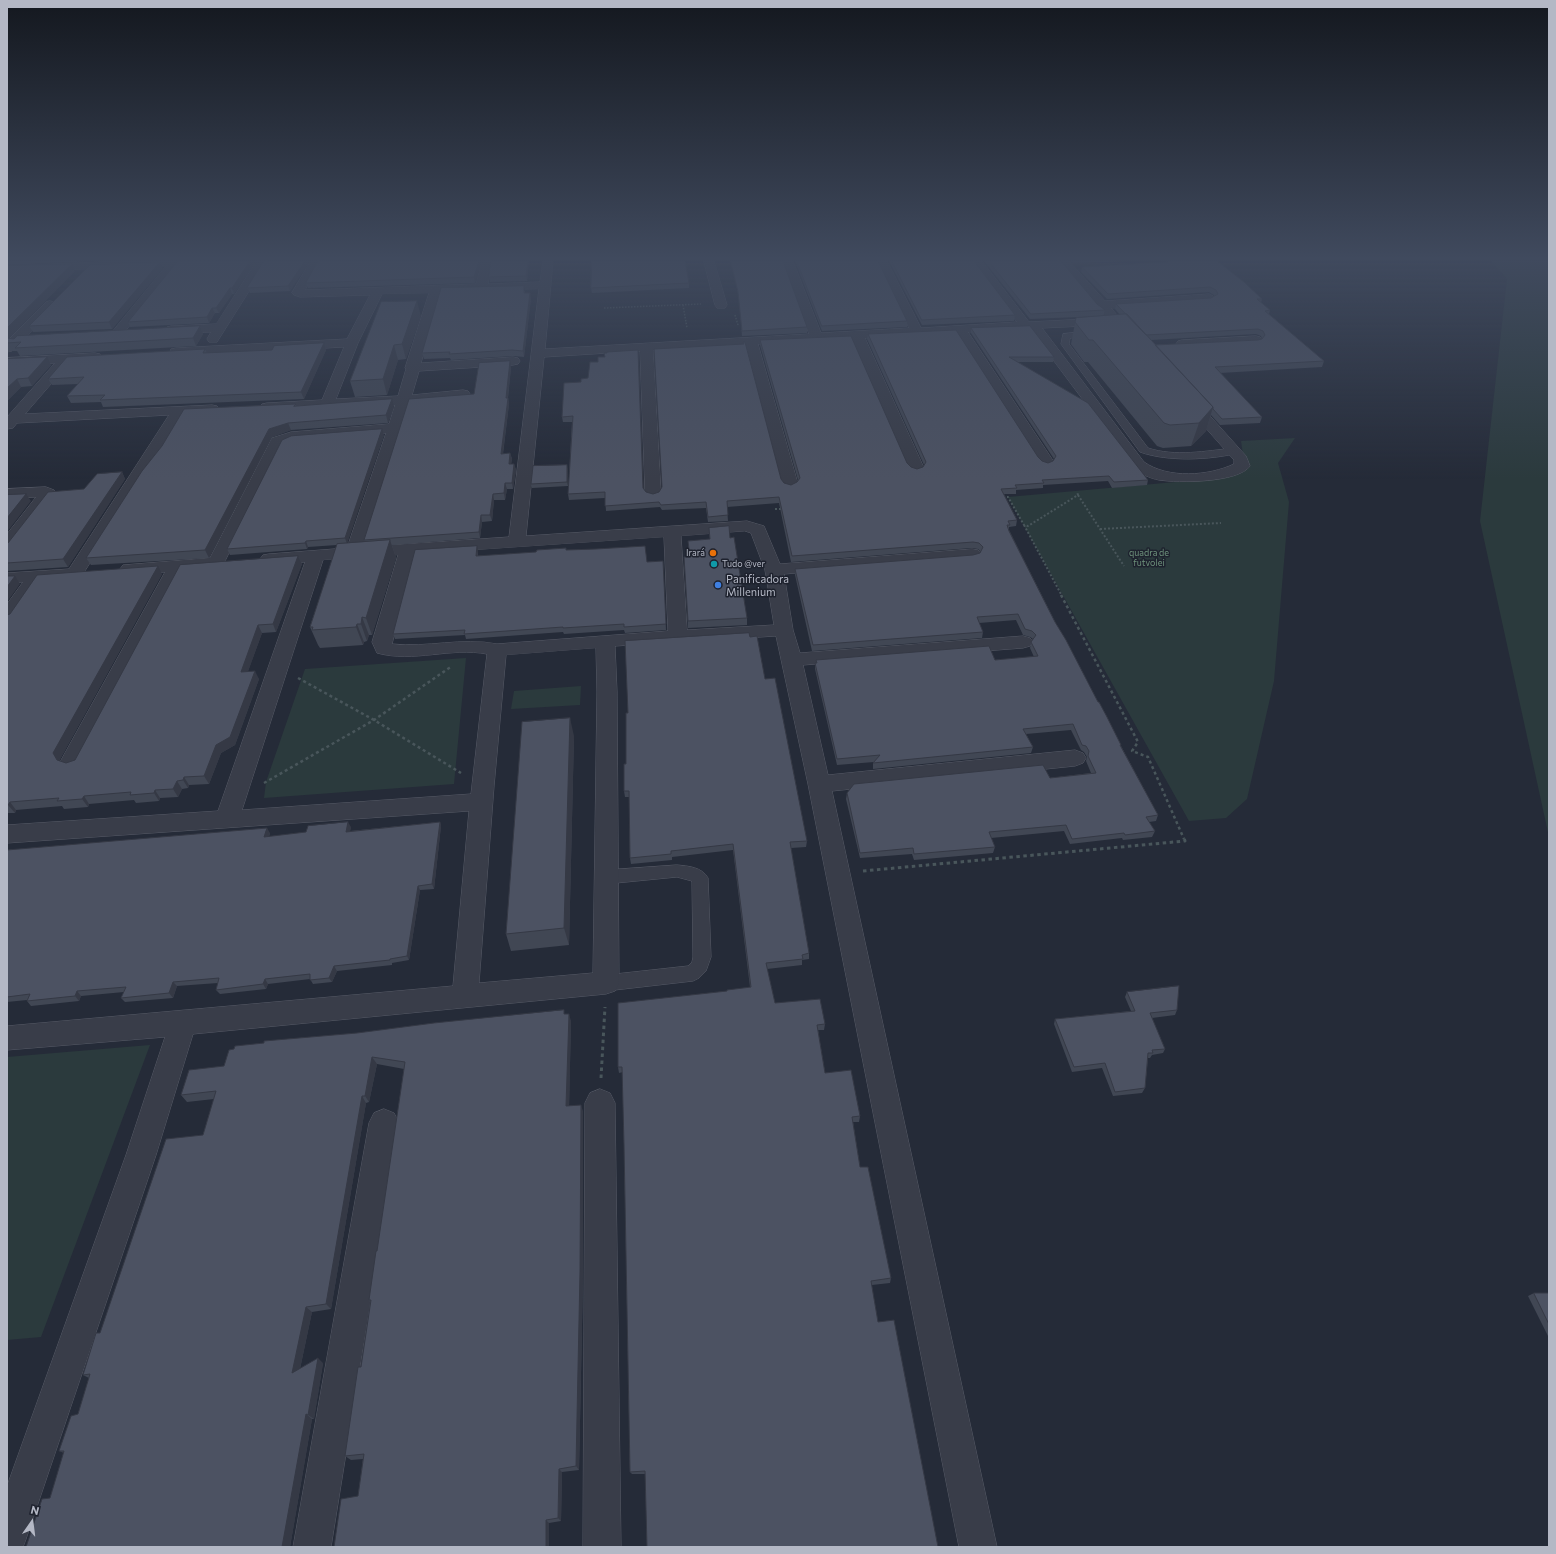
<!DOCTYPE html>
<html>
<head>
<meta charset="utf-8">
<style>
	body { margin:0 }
	#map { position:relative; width:1556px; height:1554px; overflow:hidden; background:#252b38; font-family:Commissioner,sans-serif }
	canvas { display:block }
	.frame { position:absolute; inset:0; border:8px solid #b4b8c5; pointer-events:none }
	.north { position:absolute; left:12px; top:1502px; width:40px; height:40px; -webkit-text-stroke:3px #1e222e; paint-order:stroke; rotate:14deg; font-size:11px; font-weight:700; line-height:16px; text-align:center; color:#b4b8c5 }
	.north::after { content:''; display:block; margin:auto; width:14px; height:18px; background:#b4b8c5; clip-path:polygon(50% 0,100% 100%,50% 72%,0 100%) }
</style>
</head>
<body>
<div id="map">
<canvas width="1556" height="1554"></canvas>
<div class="frame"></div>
<div class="north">N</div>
</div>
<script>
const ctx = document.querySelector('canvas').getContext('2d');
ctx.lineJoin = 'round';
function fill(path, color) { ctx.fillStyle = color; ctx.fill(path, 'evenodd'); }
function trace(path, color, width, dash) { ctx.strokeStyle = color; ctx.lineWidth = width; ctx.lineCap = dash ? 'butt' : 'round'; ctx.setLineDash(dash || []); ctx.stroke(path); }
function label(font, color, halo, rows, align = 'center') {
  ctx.font = font + ' Commissioner,sans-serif'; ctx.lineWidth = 3; ctx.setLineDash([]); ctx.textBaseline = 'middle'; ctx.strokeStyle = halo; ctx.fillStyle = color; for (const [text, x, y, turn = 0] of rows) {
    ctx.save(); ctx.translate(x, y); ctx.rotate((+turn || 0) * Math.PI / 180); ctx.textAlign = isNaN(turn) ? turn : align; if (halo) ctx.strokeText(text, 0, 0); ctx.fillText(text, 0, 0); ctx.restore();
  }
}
fill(new Path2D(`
	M1491 261H1549V837L1480 521 1507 279Z
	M1295 438 1278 463 1289 502 1274 681 1247 799 1226 818 1189 821 1008 497 1198 480 1249 467 1243 454 1241 441Z
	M466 658 454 784 264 798 266 782 305 669Z
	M581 686 580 705 511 709 514 691Z
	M150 1045 41 1337 7 1340V1057Z`), '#2b3a3d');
const service = new Path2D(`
	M1093 331 1097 334 1096 336 1070 338 1069 344 1148 448C1175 457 1206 451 1234 448L1238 449 1239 451 1238 453C1210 460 1168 462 1140 452L1061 344 1063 334Z
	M677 865C688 866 702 867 708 878L711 957 706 971 699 978 693 981 606 991 600 989 597 983 600 977 606 975 688 966 692 962 693 957 692 881 677 877 606 884 600 882 598 877 600 872 606 870Z`);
const minor = new Path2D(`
	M125 261H215L210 264 178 266 122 335H114L112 332 166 266 7 272V266Z
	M257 261H268L217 342H209L207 339 211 332 167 333 165 330 167 327 171 326 216 324Z
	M311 261H321L305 290 476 284 482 261H492L488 284 540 282 543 261H553L545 349 809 334 783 261H793L821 333 909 328 877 261H887L921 328 1017 322 971 261H982L1029 322 1107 318 1058 261H1069L1105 301 1209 294 1213 296 1215 298 1213 300 1209 302 1111 308 1128 328 1126 331C1118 333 1115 328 1110 322L1104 325 1042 328 1144 462C1168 479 1209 476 1234 464V460L1181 400 1183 397 1188 396 1193 397 1246 456 1250 466C1238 483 1178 483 1159 480 1149 478 1141 474 1134 468L1030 329 968 332 1054 462 1051 465 1046 467 1041 465 1038 462 956 333 865 338 924 468 921 471 916 473 911 471 908 468 852 339 758 344 798 484 796 487 790 489 784 487 782 484 746 345 653 350 661 493 659 496 653 498 647 496 645 493 640 351 544 357 526 536 747 521 764 526 780 564 972 549 978 550 981 554 978 558 972 559 784 574 793 630 800 653 1023 636 1030 638 1033 642 1030 646 1023 648 803 665 828 775 1075 750 1083 753 1086 758 1083 763 1075 766 832 791 997 1547H959L808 784 776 636 615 646 617 692 619 983 615 991 606 994 193 1034 156 1155 26 1539 23 1547H7V1486L126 1155 165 1037 7 1050V1026L453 986 469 811 7 843V825L218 811 305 562 269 564 263 563 260 559 263 555 269 554 347 548 386 433 293 440 283 444 222 567 184 570 79 767 71 770 63 767 60 762 165 572 129 574 123 573 120 569 123 565 210 558 272 438 291 432 389 424 395 405 267 411 262 410 260 407 262 404 267 403 322 400 344 347 176 356 171 355 170 352 171 349 176 348 347 339 370 295 300 297 294 295 292 293ZM539 289 509 537 364 547 410 404 463 398 468 397 470 394 468 391 463 390 412 395 419 371 513 365 518 364 520 361 518 358 513 357 421 363 441 292ZM429 293 405 368 406 369 398 396 336 399 358 343 382 294ZM745 531 751 533 765 570 774 625 687 630 681 536ZM664 537 668 631 497 644C462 637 427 648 392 644L415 554ZM398 555 372 642 377 653C414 663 451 647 487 654L471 794 242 810 323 560ZM596 648 597 692 593 973 479 983 494 786 506 655Z
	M704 261H714L727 305 725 308H717L715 305Z
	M50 301 54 302 56 305 54 308 12 351 7 352V341L46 302Z
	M1256 336 1260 337 1262 340 1260 343 1182 348 1178 347 1176 344 1178 341 1182 340Z
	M95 353 100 354 101 357 100 360 70 362 25 414 212 405 217 406 219 409 217 412 184 415 81 577 41 581 14 621 7 623V604L23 582 7 583V573L69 569 169 415 17 423 13 428 7 429 8 416 55 363 7 366V358Z
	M46 487 54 490 56 493 13 549 7 550V534L36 497 7 499V489Z
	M600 1089 610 1093 615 1103 621 1547H583L585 1103 590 1093Z
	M384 1109 394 1113 399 1123 331 1547H293L369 1123 374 1113Z`);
trace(service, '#575b67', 1);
trace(minor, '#575b67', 1);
trace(new Path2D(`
	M683 305 687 328
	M604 308 701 304
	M735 315 738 325`), '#49565b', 1.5, [1.5, 1.5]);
trace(new Path2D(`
	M1078 495 1124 566
	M1003 497H1008L1024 525 1028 526 1078 495 1077 492
	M775 509H784
	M1024 525 1062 596
	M1100 529 1221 523`), '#49565b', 2, [2, 2]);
trace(new Path2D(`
	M1061 595 1138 742 1132 751 1148 757 1184 839
	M298 678 374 720 461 773
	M264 783 374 720 452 666`), '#49565b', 2.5, [3, 3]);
trace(new Path2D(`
	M863 871 1185 841 1184 838
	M601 1078 605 1007`), '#49565b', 3, [3.5, 3.5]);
fill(service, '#393d49');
fill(minor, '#393d49');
fill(new Path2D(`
	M7 261H90L7 265Z
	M256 261 234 294H232L219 313H215L209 323 130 327 128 322Z
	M264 261H310L290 291 250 293 247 288Z
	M482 261 475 283 308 288 306 283Z
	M529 261 527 281 490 282 489 277Z
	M730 261H783L807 327V333L742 336 739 297Z
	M795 261H878L907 321V327L822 331Z
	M889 261H974L1015 315 1014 321 922 325Z
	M984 261H1061L1097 304 1105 310 1103 316 1030 319Z
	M1070 261H1131L1073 263Z
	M1171 261H1217L1262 299 1261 303 1270 310 1269 314 1324 361 1322 367 1220 373 1262 417 1260 423 1220 425 1211 415 1206 431 1191 446 1163 448 1157 446 1088 362H1084L1071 344 1076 318 1120 315 1115 309 1116 304 1211 298 1214 296V295L1209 292 1107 299 1081 272 1082 267 1167 262H1171ZM1256 334 1261 336 1262 339 1258 340 1155 345 1151 340Z
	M7 266 75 271 9 338 14 339 200 326 203 334 196 346 20 356 17 351H7Z
	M163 268 112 329 33 332 29 326Z
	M689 283V288L592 293 591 288Z
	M525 291V293L531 298 524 357 513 356 451 360 450 358 424 359 422 353Z
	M421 316 406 359 398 360 387 395 355 397 350 381Z
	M971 328 1054 357 1053 362H1017L1148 480 1147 485 1112 488 1108 481 1043 485V488L1016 490V494H1004L1017 520 1016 526 1009 527V530L1055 622 1121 745V746L1158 815 1156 821 1149 822 1155 831 1152 837 1123 840 1122 838 1070 844 1064 831 991 838 995 847 993 853 914 860 912 854 860 858 846 799 847 793 1050 778 1091 773 1086 761 1087 757 1084 752 1081 750 1071 730 1026 734 1033 747 1031 753 873 769V763L874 762 837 765 815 669V663H816V660H995L1034 657 1030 648 1031 642 1033 639 1030 637 1023 635 1016 620 979 623 983 632 982 638 812 651 795 575V569L973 555 980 553 981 552 978 549 972 548 791 562 779 503 727 507 728 521 708 522 706 508 662 510 660 507 606 511 605 498 569 500 568 494 572 422H563L562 417 581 382 588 378 598 362 605 357 638 350 643 488 646 492 653 494 781 479 784 483 791 485 797 482 798 480 760 345V340L911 467 917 469 923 467 924 465 867 339 868 334 1038 457 1042 461 1048 463 1053 461 1054 459 971 333Z
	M324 343 326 350 304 399 103 407 101 402 71 403 67 396 78 384 52 385 48 379 205 349 207 353 272 350Z
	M7 359 51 365 32 386 21 387 7 401Z
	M511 367 508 398 509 404 503 454 510 453 512 459 511 464H514L516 470 513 489H507L505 500H494L492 521 482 522 480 538 392 545 396 558 372 635H369L367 641 364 642 363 645 320 648 318 645 310 627 337 545 308 547 307 549 230 555 227 549 384 435 347 543 365 542 364 540 474 394Z
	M296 404V406L394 407 388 423 291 430 272 437 209 558 91 565 86 558Z
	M567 465 568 486 532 488 531 484Z
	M122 472 125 479 68 567 7 571V543H8L84 489Z
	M709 528 730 538 747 618V625L688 628 684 557H690L688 541 710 539Z
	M567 550 647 562 663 561 666 630 625 633 624 630 564 634 563 632 466 639 465 635 395 639 393 634 478 551V556Z
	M298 556 302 564 276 632 262 633 248 671 259 679 235 745 221 753 209 784 189 785 188 788 182 789 178 797 160 798 159 801 136 803 134 800 89 804 88 807 64 809 62 806 16 810 15 813H7V615L162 574 59 761 66 763 75 760Z
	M750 637 765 679 807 841 806 847 791 848 809 953V959L802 960V965L767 969 775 1003 825 1024 824 1030H818L825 1073 860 1116 859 1122H853L860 1167 891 1278 890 1283 872 1285 645 1474H632L630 1472 624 1145 623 1072 619 1073 618 1067 727 992 750 987 733 850 672 857V860L631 864 630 858 629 797H625L624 791 626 764 628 713Z
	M574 736 569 945 511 951 506 934Z
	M440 822 441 826 434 889 420 890 409 960 392 963V965L337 971 332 982 313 984 310 979 268 984 266 989 220 994 216 990 218 983 177 986 173 998 125 1002 121 998 124 992 81 996 79 1001 31 1006 27 1001V1000L7 1002V850L270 833 269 837 351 827 350 831Z
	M1127 992 1177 1010 1175 1015 1152 1018 1165 1049 1163 1053 1152 1055 1150 1058H1148L1145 1088 1142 1093 1113 1096 1102 1068 1072 1072 1054 1024 1055 1019 1131 1011 1125 997Z
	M565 1014 571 1021 569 1106 583 1111V1278L579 1470 562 1472 561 1521 549 1523V1547H334L358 1496 363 1459 351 1460 345 1456 361 1367 370 1302 369 1300 377 1251 404 1069 377 1064 369 1102 366 1103 331 1309 312 1312 300 1369 323 1363 314 1419H312L290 1547H26L50 1498 64 1453 59 1451 78 1414 89 1378 83 1375 100 1333 203 1135 214 1099 187 1102 181 1095 224 1066Z
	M1534 1293H1549V1338L1528 1296Z`), '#414754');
fill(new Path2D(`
	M250 261H256L234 294 232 288Z
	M305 261H310L290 291 288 286Z
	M479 261H482L475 283 474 277Z
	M528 261H529L527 281 526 276Z
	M160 262 163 268 112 329 109 322Z
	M72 264 75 271 9 338 7 341V328Z
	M230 288 232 294 219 313 216 308Z
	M530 293 531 298 524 357 523 351Z
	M417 301 421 316 406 359 402 344Z
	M212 308 215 313 209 323 207 317Z
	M200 326 203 334 196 346 193 338Z
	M324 343 326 350 304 399 301 392Z
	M394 345 398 360 387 395 383 379Z
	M638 350 639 355 644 493 643 488Z
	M47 357 51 365 32 386 28 378Z
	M510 361 511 367 507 404 506 398Z
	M17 379 21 387 7 401V388Z
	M508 398 509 404 502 460 501 454Z
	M392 399 394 407 388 423 386 415Z
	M1213 407 1206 431 1191 446 1199 423Z
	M288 423 291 430 272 437 209 558 205 550 269 429Z
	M382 429 384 435 347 544 345 538Z
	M510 453 512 459 510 470 509 464Z
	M514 464 516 470 513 489 512 483Z
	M567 465 568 470V486L567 482Z
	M122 472 125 479 68 567 63 559Z
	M505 483 507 489 505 500 504 493Z
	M26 494 31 501 7 532V518Z
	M493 494 494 500 492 521 490 515Z
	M481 515 482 522 480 538 479 532Z
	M390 540 396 558 372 635 366 618Z
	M306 541 308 547 307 549 305 543Z
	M477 546 478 551 477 561 476 556Z
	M298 556 302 564 276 632 273 624Z
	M158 566 162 574 59 761 57 760 53 753Z
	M15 576 20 584 7 602V587Z
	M362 617 369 635 367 641 361 624Z
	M357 624 364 642 363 645 356 627Z
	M258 625 262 633 245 680 241 672Z
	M255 671 259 679 235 745 221 753 209 784 204 776 216 745Z
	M570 718 574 736 569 945 564 928Z
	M184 777 189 785 188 788 183 780Z
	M177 781 182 789 178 797 173 789Z
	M155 790 160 798 159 801 154 793Z
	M84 796 89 804 88 807 82 799Z
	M10 802 16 810 15 813 8 805Z
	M348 822 351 827 349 837 346 832Z
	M440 822 441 826 434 889 432 884Z
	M267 828 270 833 267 842 264 837Z
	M418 886 420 890 409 960 407 956Z
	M334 966 337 971 332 982 329 978Z
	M265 979 268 984 266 989 263 984Z
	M173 982 177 986 173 998 169 993Z
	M77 991 81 996 79 1001 75 996Z
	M569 1014 571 1021 569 1113 566 1106Z
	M372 1057 377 1064 369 1102 365 1096Z
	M362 1096 366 1103 331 1309 326 1304Z
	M581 1105 583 1111V1278L579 1470 576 1466Z
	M306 1307 312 1312 298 1378 292 1373Z
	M318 1358 323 1363 314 1419 308 1415Z
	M306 1414 312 1419 290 1547H282Z
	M559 1469 562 1472 561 1521 558 1518Z
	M546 1520 549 1523V1547H546Z`), '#353945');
const building = new Path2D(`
	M192 261H250L232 288H230L216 308H212L207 317 128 322 177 262Z
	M264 261H305L288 286 247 288Z
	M318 261H479L474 277 306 283Z
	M491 261H528L526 276 489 277Z
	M592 261H685L689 283 591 288Z
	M731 261H783L807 327 742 331 738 292Z
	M797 261H878L907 321 822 326Z
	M892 261H974L1015 315 922 320Z
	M989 261H1061L1097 304 1105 310 1031 314Z
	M1172 261H1217L1244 282 1262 299H1257L1270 310 1265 311 1324 361 1215 367 1262 417 1222 419 1213 409V407L1155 345 1258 340 1262 339 1265 335 1263 331 1258 329 1146 335 1116 304 1211 298 1218 294 1216 290 1210 287 1108 294 1082 267 1167 262Z
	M160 262 109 322 29 326 90 265Z
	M72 264 7 328V266Z
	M524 286V293H530L523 351 512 350 449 354 450 352 422 353 441 288Z
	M417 301 402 344 394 345 383 379 350 381 381 302Z
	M1127 314 1213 407 1199 423 1170 425 1164 423 1093 340H1089L1075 322 1076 318Z
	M200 326 193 338 15 348 21 342 7 343V338L14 339 17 336Z
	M1030 326 1054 357H1009L1088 403 1148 480 1114 482 1109 476 1042 480 1044 483 1015 485 1017 488 1001 489 1017 520 1008 521 1010 525H1007L1009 531 1055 622 1066 640 1098 702H1099L1107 717 1121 745H1120L1158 815 1146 817 1155 831 1125 835 1124 833 1072 839 1066 825 989 832 995 847 914 854 913 848 860 853 847 793 854 784 1043 765 1050 778 1096 773 1088 756 1089 751 1086 746 1082 745 1073 724 1023 729 1033 747 873 763 880 755 837 759 815 663H817L816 660 989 646 995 660 1038 656 1031 642 1036 635 1032 631 1025 629 1018 614 977 617 983 632 813 645 795 569 973 555 980 553 983 547 979 543 973 542 792 556 779 497 727 501 728 515 708 517 706 502 661 505 659 502 605 506V492L568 494 573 416 562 417 564 383 581 382V379L588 378 590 362H598V357H605L604 353H607V352L638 350 643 488 646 492 653 494 659 492 662 487 654 349 744 344 743 342H745L781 479 784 483 791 485 797 482 800 478 760 340 851 336 907 463 911 467 917 469 923 467 926 462 868 334 956 330 1038 457 1042 461 1048 463 1053 461 1056 456 971 328Z
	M324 343 301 392 100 400 105 395 67 396 84 377 48 379 67 357 205 349 203 353 272 350 274 346Z
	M47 357 28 378 17 379 7 388V359Z
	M510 361 506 398H508L501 454 510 453 509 464H514L512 483H505L504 493 493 494 490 515H481L479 532 364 540 409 399 474 394 479 363Z
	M392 399 386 415 288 423 269 429 205 550 86 558 142 471 162 446 184 409 296 404 294 406Z
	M382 429 345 538 306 541 305 543 227 549 282 440 291 436Z
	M567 465V482L531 484 533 466Z
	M122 472 63 559 7 563V543H8L48 492 84 489 97 474Z
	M26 494 7 518V495Z
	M729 526 730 538 734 537 747 618 688 621 684 557H690L688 541 710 539 709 528Z
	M390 540 366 618 362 617 361 624H357L356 627 312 630 313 627H310L337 544Z
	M477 546 476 556 536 552 537 550 566 548V550L596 549 645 546 647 562 663 561 666 624 624 627V624L563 628V627L464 634 465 630 393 634 415 550Z
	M298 556 273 624 258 625 241 672 255 671 230 737 216 745 204 776 184 777 183 780 177 781 173 789 155 790 154 793 130 795 131 792 84 796 82 799 57 801 59 798 10 802 8 805H7V615L10 614 37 575 158 566 53 753 57 760 66 763 75 760 180 565Z
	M7 576H15L7 587Z
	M749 633 750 637 757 636 765 679 775 678 807 841 790 842 809 953 802 955 803 959 766 963 775 1003 820 999 825 1024 817 1025 825 1073 851 1070 860 1116 852 1117 860 1167H868L891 1278 871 1281 878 1322 894 1320 938 1547H647L645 1471 630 1472 624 1145 622 1067H618V1003L727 991V990L751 987 733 844 671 851V854L630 858 629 791H624V764H626V713H628L625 641Z
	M570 718 564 928 506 934 522 722Z
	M348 822 346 832 440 822 432 884 418 886 407 956 390 959V960L334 966 329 978 310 980V974L265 979 263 984 216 990 219 978 173 982 169 993 121 998 126 987 77 991 75 996 27 1001 30 994 7 997V850L267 828 264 837 306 832 308 826Z
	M1179 986 1177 1010 1150 1013 1165 1049 1152 1050 1153 1053H1148L1145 1088 1115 1092 1105 1063 1074 1067 1055 1019 1135 1011 1127 992Z
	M564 1010V1014H569L566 1106 581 1105 580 1272 576 1466 559 1469 558 1518 546 1520V1547H334L341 1499 358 1496 364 1454 345 1456 358 1367H361L371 1300H369L376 1251H377L405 1062 372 1057 365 1096H362L326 1304 306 1307 292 1373 318 1358 308 1415 306 1414 282 1547H26L42 1499 50 1498 64 1451H59L71 1416 78 1414 90 1374 83 1375 96 1333H100L166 1139 203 1135 216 1091 181 1095 189 1070 224 1066 229 1050 234 1049 235 1046 264 1043V1041L357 1033 434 1023Z
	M1534 1293H1549V1324Z`);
fill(building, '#4c5262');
trace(building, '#353945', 1);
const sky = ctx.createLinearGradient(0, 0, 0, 479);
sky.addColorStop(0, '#14181f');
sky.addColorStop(0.54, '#404a5e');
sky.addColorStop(1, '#404a5e00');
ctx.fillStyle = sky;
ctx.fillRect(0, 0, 1556, 479);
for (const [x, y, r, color] of [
	[713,553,4,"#e8710a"],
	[714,564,4,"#0f9aa8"],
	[718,585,4,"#3f7fe0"]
]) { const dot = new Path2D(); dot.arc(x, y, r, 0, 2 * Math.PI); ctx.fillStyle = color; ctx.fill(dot); trace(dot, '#1e222e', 1.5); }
label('9px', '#b4b8c5', '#1e222e', [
	["Irará",705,553],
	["Tudo @ver",722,564,"left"]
], 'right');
label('9px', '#6e927c', '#1e222e', [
	["quadra de",1149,553],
	["futvolei",1149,563]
]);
label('11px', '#b4b8c5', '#1e222e', [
	["Panificadora",726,579],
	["Millenium",726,592]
], 'left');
</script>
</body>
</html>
